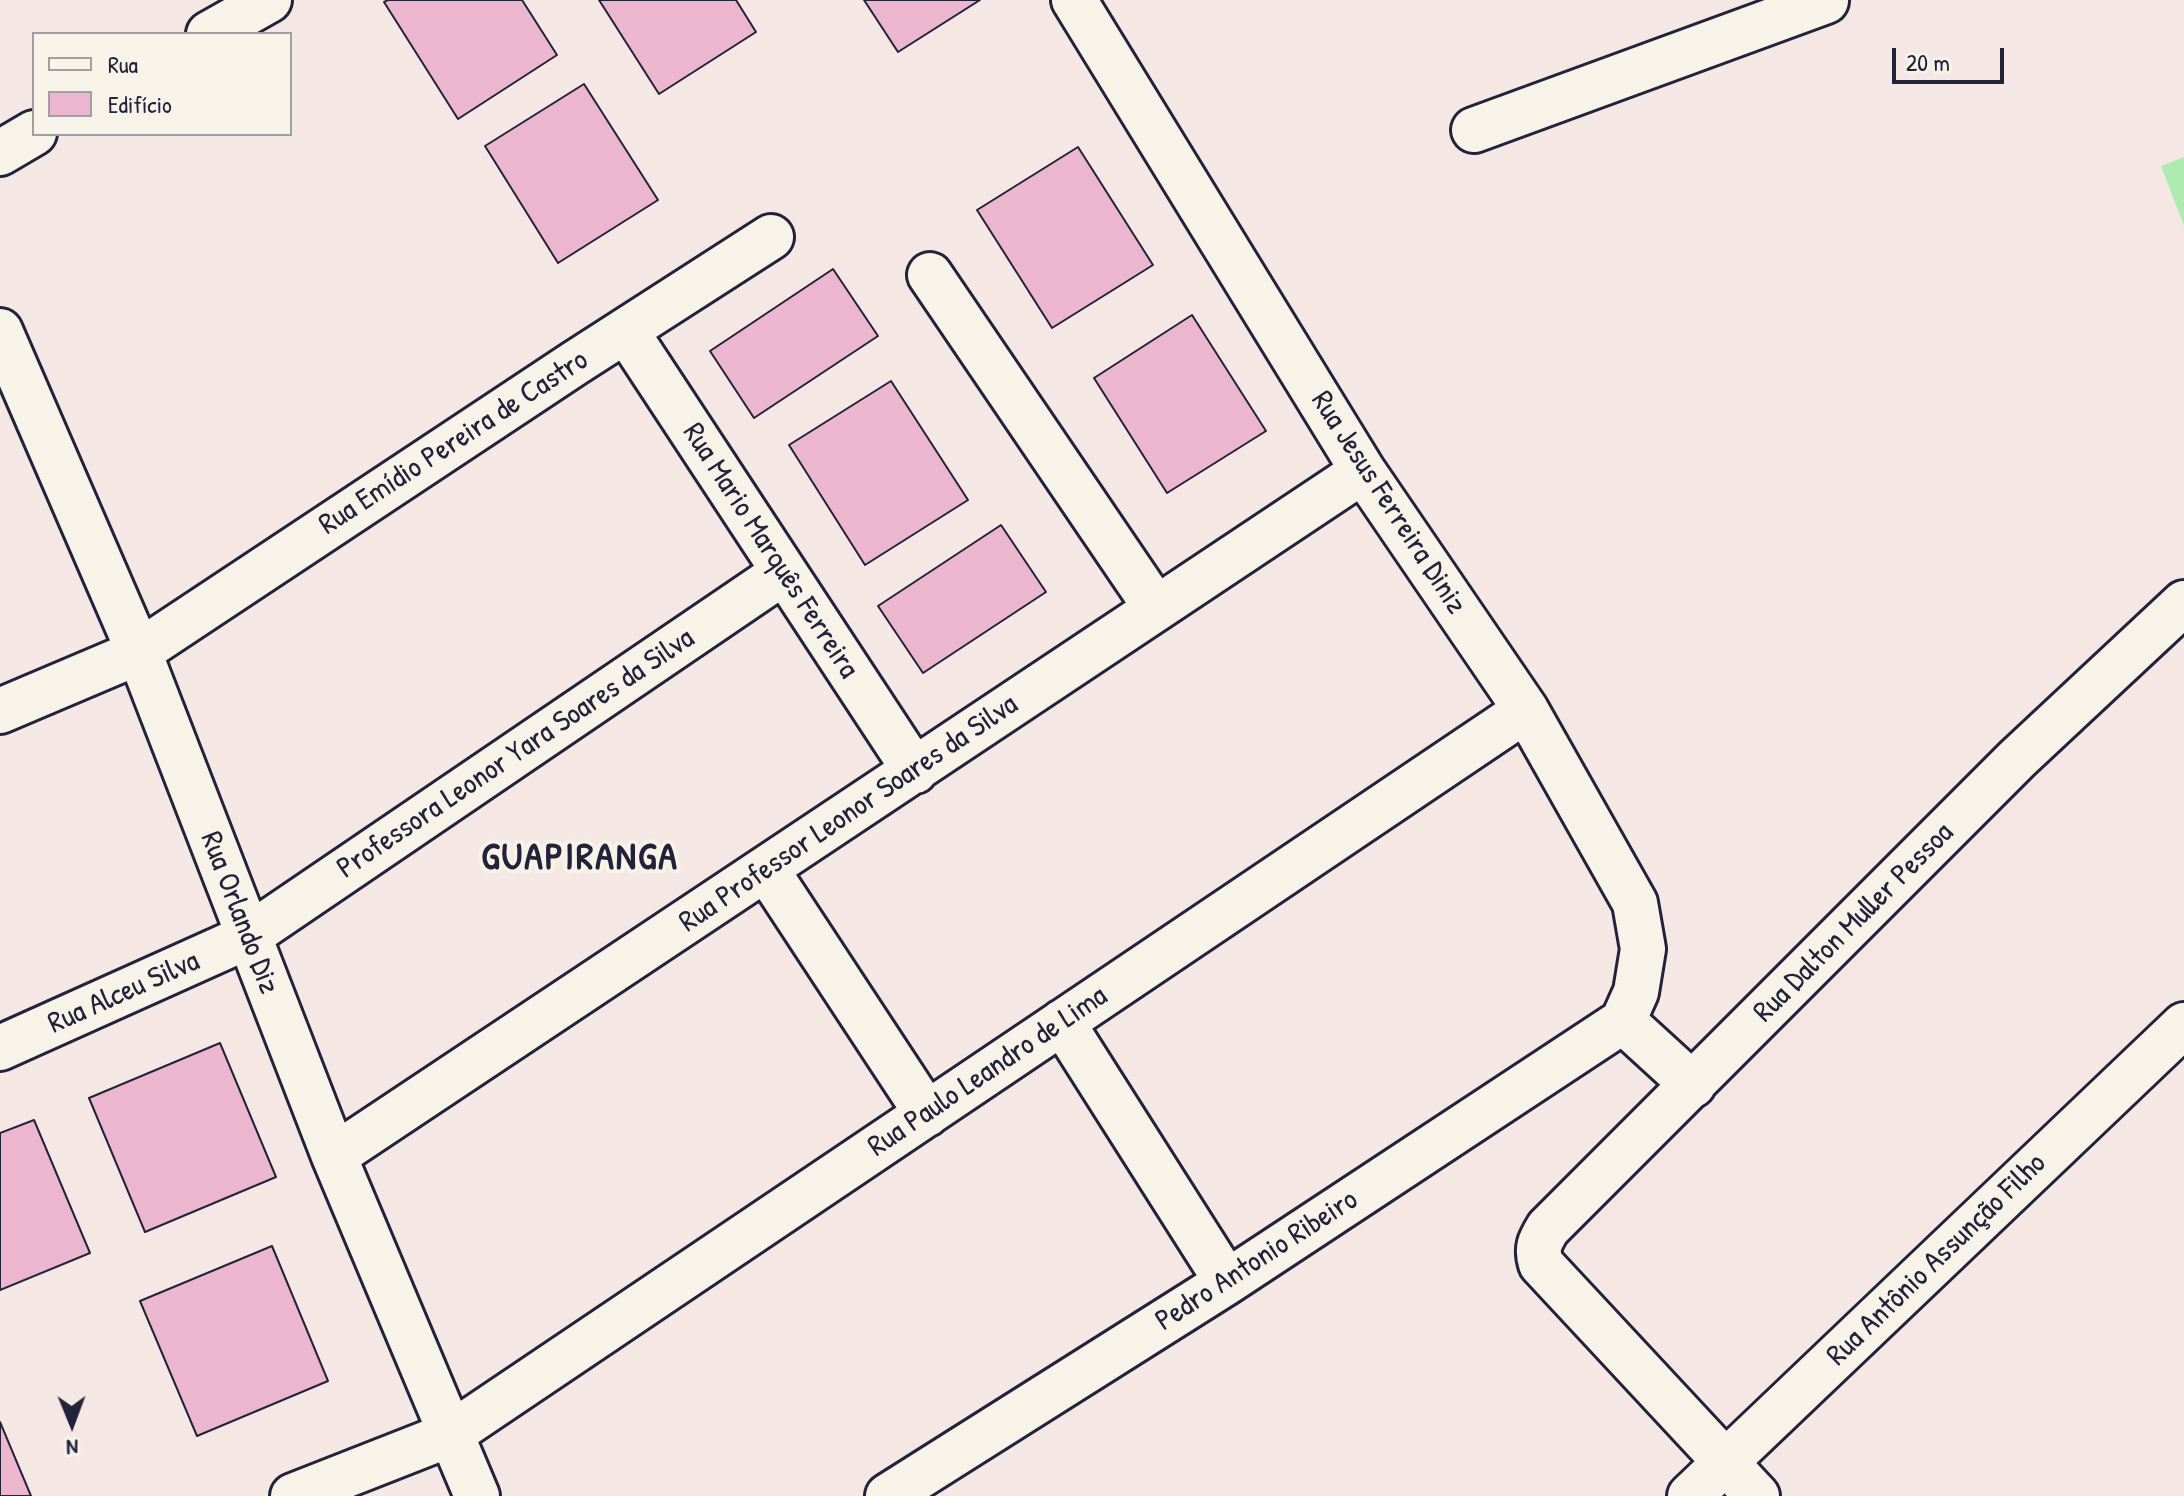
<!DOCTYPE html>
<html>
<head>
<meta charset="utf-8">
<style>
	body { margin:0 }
	#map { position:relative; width:2184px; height:1496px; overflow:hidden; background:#f5e7e3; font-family:"Patrick Hand",sans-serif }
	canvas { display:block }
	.legend { position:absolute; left:32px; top:32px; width:260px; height:104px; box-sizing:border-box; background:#f7f3e8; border:2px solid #a29fa3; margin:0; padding:10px 14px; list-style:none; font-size:24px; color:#22223b }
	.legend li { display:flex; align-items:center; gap:16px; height:40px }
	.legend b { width:40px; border:2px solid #a29fa3 }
	.north { position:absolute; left:32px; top:1384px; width:80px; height:80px; -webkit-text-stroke:6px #f7f3e8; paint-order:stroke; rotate:179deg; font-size:22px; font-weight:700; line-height:32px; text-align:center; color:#22223b }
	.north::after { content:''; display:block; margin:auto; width:28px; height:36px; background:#22223b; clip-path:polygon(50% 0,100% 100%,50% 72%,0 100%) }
	.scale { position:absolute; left:1892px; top:48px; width:112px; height:36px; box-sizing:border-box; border:4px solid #22223b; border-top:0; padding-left:10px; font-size:24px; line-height:28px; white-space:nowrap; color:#22223b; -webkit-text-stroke:6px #f7f3e8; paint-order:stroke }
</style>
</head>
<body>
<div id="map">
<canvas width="2184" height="1496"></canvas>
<ul class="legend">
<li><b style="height:10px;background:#f7f3e8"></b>Rua</li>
<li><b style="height:22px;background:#ecb6cf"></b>Edifício</li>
</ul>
<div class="north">N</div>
<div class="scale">20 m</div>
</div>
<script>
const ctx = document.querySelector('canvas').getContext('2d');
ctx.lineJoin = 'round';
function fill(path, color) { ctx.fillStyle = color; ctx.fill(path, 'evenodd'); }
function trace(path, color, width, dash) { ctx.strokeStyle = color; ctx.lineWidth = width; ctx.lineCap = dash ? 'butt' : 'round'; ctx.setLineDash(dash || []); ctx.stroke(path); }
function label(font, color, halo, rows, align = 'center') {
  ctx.font = font + ' "Patrick Hand",sans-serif'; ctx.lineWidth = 8; ctx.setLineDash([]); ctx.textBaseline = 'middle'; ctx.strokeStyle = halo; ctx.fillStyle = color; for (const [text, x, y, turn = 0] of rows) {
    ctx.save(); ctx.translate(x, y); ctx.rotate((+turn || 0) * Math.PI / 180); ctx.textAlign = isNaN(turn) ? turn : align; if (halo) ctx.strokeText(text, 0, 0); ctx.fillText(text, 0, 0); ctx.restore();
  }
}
fill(new Path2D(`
	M2184 157V226L2161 166Z`), '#aeebb1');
const building = new Path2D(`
	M388 0H522L557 55 458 119 384 2Z
	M599 0H736L756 32 659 94Z
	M864 0H980L898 52Z
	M584 84 658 200 558 263 485 146Z
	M1078 147 1153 265 1052 328 977 210Z
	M833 269 878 336 754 418 710 351Z
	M1192 315 1266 431 1167 493 1094 378Z
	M891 381 968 500 865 565 789 445Z
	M1001 525 1046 592 923 673 878 606Z
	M220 1043 276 1177 145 1232 89 1098Z
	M34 1120 90 1253 0 1290V1133Z
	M272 1246 328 1381 197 1436 140 1301Z
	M0 1422 31 1496H0Z`);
fill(building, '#ecb6cf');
trace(building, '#22223b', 2);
const minor = new Path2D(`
	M1074 0 1363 471 1526 710 1635 903 1643 949 1636 992 1623 1021
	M209 34 269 0
	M1474 130 1826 1
	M0 153 34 133
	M930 275 1156 608
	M0 331 139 652 334 1156 477 1496
	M626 331 915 771
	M0 711 139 652 575 363 771 237
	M766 869 927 1114
	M1623 1021 1693 1085
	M1062 1022 1227 1282
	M0 1048 247 937 784 572
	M334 1156 1363 471
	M293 1496 451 1434 1526 710
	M888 1496 1227 1282 1623 1021
	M1690 1496 2184 1025
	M1757 1496 1541 1264C1536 1248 1540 1241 1548 1228L2017 759 2184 603`);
trace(minor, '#22223b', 50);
trace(minor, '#f7f3e8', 44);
label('30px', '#22223b', '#f7f3e8', [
	["Rua Emídio Pereira de Castro",454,443,-33],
	["Rua Jesus Ferreira Diniz",1388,503,57],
	["Rua Mario Marquês Ferreira",770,551,57],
	["Professora Leonor Yara Soares da Silva",516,754,-34],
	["Rua Professor Leonor Soares da Silva",849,814,-34],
	["Rua Orlando Diz",239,913,69],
	["Rua Dalton Muller Pessoa",1854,923,-45],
	["Rua Alceu Silva",124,993,-24],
	["Rua Paulo Leandro de Lima",988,1072,-34],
	["Rua Antônio Assunção Filho",1937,1260,-44],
	["Pedro Antonio Ribeiro",1257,1261,-33]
]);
ctx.letterSpacing = '2px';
label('bold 38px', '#22223b', '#f7f3e8', [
	["GUAPIRANGA",580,859]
]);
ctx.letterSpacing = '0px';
</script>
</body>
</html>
